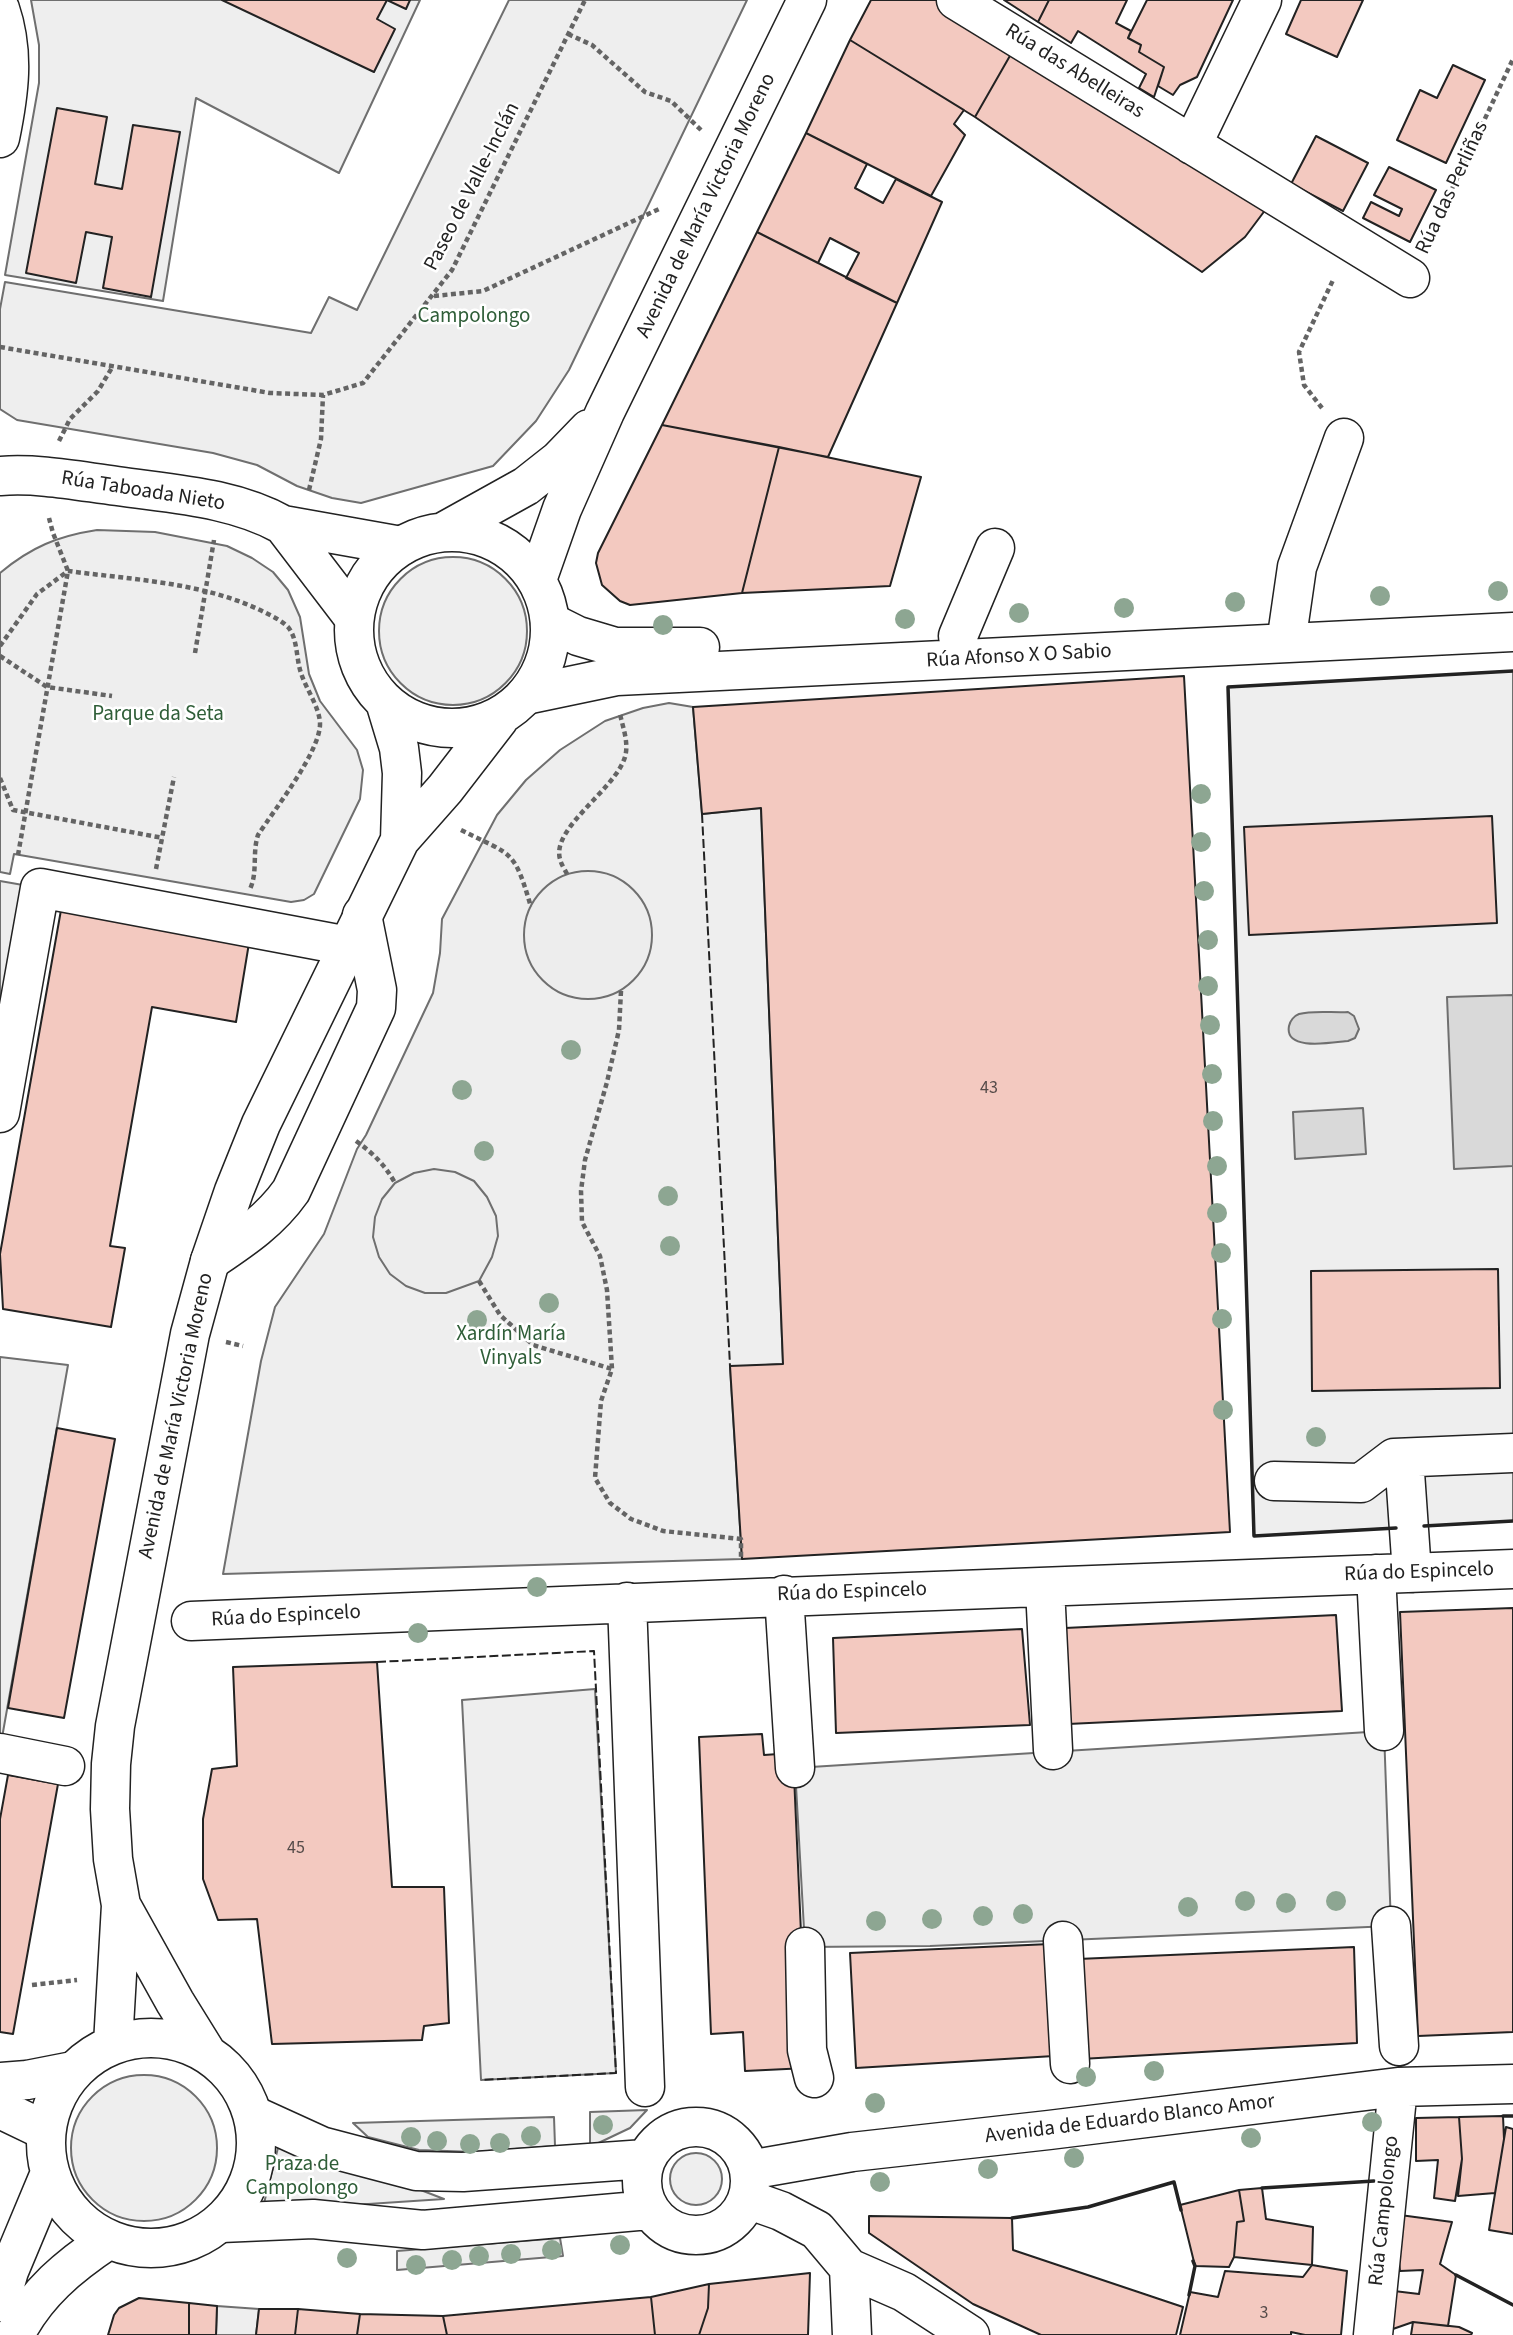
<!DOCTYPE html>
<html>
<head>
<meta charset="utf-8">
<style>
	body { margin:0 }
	canvas { display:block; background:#fff }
</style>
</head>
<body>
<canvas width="1513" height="2335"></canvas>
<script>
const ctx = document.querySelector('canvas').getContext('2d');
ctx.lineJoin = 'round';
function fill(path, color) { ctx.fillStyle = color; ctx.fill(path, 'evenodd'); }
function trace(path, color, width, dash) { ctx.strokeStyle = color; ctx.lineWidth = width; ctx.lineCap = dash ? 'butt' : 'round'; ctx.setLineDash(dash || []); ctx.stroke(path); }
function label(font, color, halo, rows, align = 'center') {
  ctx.font = font + ' "Source Sans 3",sans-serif'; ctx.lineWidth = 5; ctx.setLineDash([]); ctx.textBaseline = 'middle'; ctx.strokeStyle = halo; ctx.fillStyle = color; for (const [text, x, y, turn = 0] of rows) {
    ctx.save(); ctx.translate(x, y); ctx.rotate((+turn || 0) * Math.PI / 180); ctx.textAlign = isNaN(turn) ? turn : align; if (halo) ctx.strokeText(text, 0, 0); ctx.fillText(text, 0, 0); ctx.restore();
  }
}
const green = new Path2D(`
	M31 0H420L339 173 196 98 163 301 5 275 39 83V45Z
	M509 0H747L569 370 536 421 493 466 361 503 332 498 297 486 257 465 213 453 17 420 0 409V309L5 282 311 333 329 297 357 310Z
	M97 530 155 532 227 546 252 558 273 572 288 590 300 617 309 674 320 701 357 750 363 770 360 799 314 894 304 900 291 902 14 854 10 874 0 872V573C31 547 58 536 97 530Z
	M379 631a74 74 0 1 1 148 0a74 74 0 1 1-148 0Z
	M1513 671V1521L1254 1536 1228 687Z
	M669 703 693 707 702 814 761 808 783 1364 730 1367 742 1559 223 1574 261 1361 275 1307 324 1234 357 1149 366 1135 433 993 440 953 442 919 497 815 526 780 560 750 605 721 643 708Z
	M0 1357 68 1365 0 1749Z
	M595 1689 616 2073 481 2080 462 1700Z
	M71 2148a73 73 0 1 1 146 0a73 73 0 1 1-146 0Z
	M647 2110 630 2128 590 2147V2112Z
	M554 2117 555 2146 474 2152 419 2150 368 2137 353 2123Z
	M281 2136 444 2199 262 2211Z
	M670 2179a26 26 0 1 1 52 0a26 26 0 1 1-52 0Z
	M560 2238 563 2256 397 2270V2251Z
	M217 2306 259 2309 256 2335H216Z`);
fill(green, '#eee');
trace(green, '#6f6f6f', 2);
const parking = new Path2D(`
	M524 935a64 64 0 1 1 128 0a64 64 0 1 1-128 0Z
	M0 881 40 888 0 1029Z
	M434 1169 455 1172 474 1181 487 1197 496 1216 498 1236 492 1257 479 1281 446 1293H425L406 1286 390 1274 379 1257 373 1237 375 1217 382 1199 395 1183 414 1173Z
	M1384 1731 1391 1926 930 1946 805 1947 795 1768Z`);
fill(parking, '#ededed');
trace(parking, '#6f6f6f', 2);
const water = new Path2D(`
	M1513 995V1166L1454 1169 1447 997Z
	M1348 1012 1354 1016 1359 1029 1355 1038 1348 1041C1334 1042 1284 1052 1289 1026 1290 1021 1294 1016 1299 1014 1313 1010 1334 1013 1348 1012Z
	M1363 1108 1366 1154 1295 1159 1293 1112Z`);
fill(water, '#d9d9d9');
trace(water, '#6f6f6f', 2);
const building = new Path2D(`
	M222 0H410L406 9 387 0 377 19 395 29 374 72Z
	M871 0H939L1015 47 975 117 850 40Z
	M1004 0H1049L1038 22Z
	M1049 0H1127L1116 23 1131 31 1128 38 1141 45 1139 52 1164 67 1154 97 1139 88 1146 74 1078 31 1071 43 1038 22Z
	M1147 0H1233L1197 77 1180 85 1173 95 1158 86 1164 67 1139 52 1141 45 1128 38Z
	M1301 0H1363L1337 57 1286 34Z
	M850 40 964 110 954 124 965 135 931 196 806 133Z
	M1015 47 1269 205 1245 237 1202 272 975 117Z
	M1453 65 1485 80 1446 163 1397 140 1420 90 1437 98Z
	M57 108 107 117 95 184 122 189 133 125 180 132 151 297 103 288 112 237 86 232 76 283 26 273Z
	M806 133 867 164 855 188 883 203 896 179 942 202 897 303 846 278 859 253 830 238 818 263 757 232Z
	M1316 136 1368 163 1343 211 1291 184Z
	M1389 167 1436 190 1410 242 1363 218 1371 202 1399 216 1402 209 1374 195Z
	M757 232 897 303 828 457 662 425Z
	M662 425 779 447 742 593 630 605 620 601 602 585 596 563 598 553Z
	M779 447 921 477 890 586 742 593Z
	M1184 676 1230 1532 742 1559 730 1366 783 1364 761 808 702 814 693 707Z
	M1492 816 1497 923 1249 935 1244 827Z
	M61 910 249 943 236 1022 152 1007 110 1246 125 1248 111 1327 3 1309 0 1254Z
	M1498 1269 1500 1388 1312 1391 1311 1271Z
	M57 1428 115 1439 64 1718 8 1708Z
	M1513 1608V2032L1418 2036 1400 1612Z
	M1336 1615 1342 1711 1068 1724 1065 1628Z
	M1022 1629 1030 1725 836 1733 833 1638Z
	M377 1662 392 1887H444L449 2023 424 2026 422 2040 272 2044 257 1919 218 1920 203 1879V1819L212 1769 237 1766 233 1667Z
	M762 1734 764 1755 793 1753 807 2068 745 2071 743 2032 711 2034 699 1737Z
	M8 1775 58 1784 13 2034 0 2032V1819Z
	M1050 1944 1054 2056 856 2068 850 1953Z
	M1354 1947 1357 2043 1081 2059 1078 1959Z
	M1503 2116 1504 2139 1495 2193 1458 2196 1462 2159 1459 2117Z
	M1459 2117 1462 2159 1455 2201 1434 2198 1438 2160 1416 2161V2118Z
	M1506 2127 1513 2129V2234L1489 2230Z
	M1262 2188 1266 2219 1313 2227 1312 2265 1234 2257 1237 2222 1244 2221 1239 2190Z
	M1239 2190 1244 2221 1237 2222 1234 2257 1229 2267 1195 2266 1180 2205Z
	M1400 2215 1452 2222 1440 2264 1456 2275 1448 2326 1413 2322 1390 2330 1394 2291 1419 2294 1423 2270 1400 2271 1395 2229Z
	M869 2216 1012 2218 1013 2250 1183 2307 1176 2335H1041L973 2304 869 2233Z
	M1312 2265 1347 2271 1341 2335H1305L1291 2332V2335H1180L1190 2292 1218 2297 1225 2271 1303 2277Z
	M810 2273 808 2335H699L708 2308 709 2284Z
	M709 2284 708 2308 699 2335H655L651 2297Z
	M651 2297 655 2335H447L443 2316Z
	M139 2298 189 2303V2335H108L114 2315 119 2308Z
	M189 2303 217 2306 216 2335H189Z
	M259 2309H298L295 2335H256Z
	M298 2309 360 2314 357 2335H295Z
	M360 2314 443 2316 447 2335H357Z
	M1413 2322 1459 2327 1472 2333 1471 2335H1411Z`);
fill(building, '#f3c9c0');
trace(building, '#222', 2);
const minor = new Path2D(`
	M956 0 1410 278
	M0 9C15 53 9 94 0 138
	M1192 145 1262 0
	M0 476C39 473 78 481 117 486 172 494 233 497 283 525L401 546
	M283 525 354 618
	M550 622 578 636 615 647H700
	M958 636 995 548
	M1286 643 1297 567 1344 438
	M526 695 617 676 1513 632
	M0 1113 40 888 348 946
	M210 1261C241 1240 269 1222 291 1191L376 1008 377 990 362 915
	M1404 1458 1412 1573
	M1274 1481 1361 1483 1394 1458 1513 1453
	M1376 1574 1384 1731
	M1045 1588 1053 1750
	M784 1595 795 1768
	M627 1602 645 2087
	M191 1621C632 1602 1072 1586 1513 1569
	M0 1753 65 1766
	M1391 1926 1399 2046
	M1063 1941 1070 2064
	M805 1947 807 2050 814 2078
	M253 2115 321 2146 416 2171 463 2172 645 2159
	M642 2181a54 54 0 1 1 108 0a54 54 0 1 1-108 0Z
	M749 2170 852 2152 1049 2130 1398 2087 1513 2084
	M747 2199 781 2211 817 2230 849 2268 904 2292 970 2335
	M221 2223 313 2219 423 2230 649 2210
	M849 2268 852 2335
	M1373 2335 1398 2087`);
const major = new Path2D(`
	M0 2082 27 2080 73 2071
	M0 2109 46 2131`);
const highway = new Path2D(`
	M445 531 526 486 559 460 589 429
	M354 630a98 98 0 1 1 196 0a98 98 0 1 1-196 0Z
	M537 580 562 509 605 412 807 0
	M386 705 399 748 402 773 400 840
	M121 1905 175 2002 206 2052
	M46 2143a105 105 0 1 1 210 0a105 105 0 1 1-210 0Z
	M113 2044 121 1905 113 1859 110 1809 111 1764 115 1726 190 1334 210 1261 234 1191 261 1124 400 840 445 789 499 719
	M0 2302 9 2271 50 2173
	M15 2335C36 2293 69 2266 108 2240`);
trace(minor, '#222', 41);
trace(major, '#222', 41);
trace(highway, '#222', 41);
trace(new Path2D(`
	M568 34 592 45 645 92 671 101 701 130
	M1427 242 1513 59
	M434 296 483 291 659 209
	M0 347 270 393 323 395 363 383 452 270 585 0
	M1322 408 1304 385 1299 352 1334 278
	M59 441 70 419 98 391 113 366
	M309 490 321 439 323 395
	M0 646 37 594 68 571C134 580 205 582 266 613 274 617 282 621 288 627 298 639 296 659 301 673 306 689 319 706 320 723 321 751 274 810 258 835 252 853 258 872 250 889
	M195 653 214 540
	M0 656 47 687 112 696
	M0 778 13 810 163 838
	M461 830C513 856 514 849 531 907
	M18 855 68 571 53 533 49 518
	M156 869 174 777
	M567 874C565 870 561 864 560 859 551 828 615 790 625 757 629 743 623 728 620 714
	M621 991 619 1030 607 1082 585 1160 581 1191 582 1222 600 1256 607 1290 612 1369 601 1401 595 1478 610 1503 631 1519 663 1531 741 1539V1560
	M356 1141C373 1153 385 1165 395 1183
	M479 1281 500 1315 533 1345 612 1369
	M226 1342 243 1346
	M32 1985 77 1980`), '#646464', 4.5, [5, 3.5]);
trace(minor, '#fff', 38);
trace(major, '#fff', 38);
trace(highway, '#fff', 38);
trace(new Path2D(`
	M702 814 730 1366
	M377 1662 594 1651 616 2073 481 2080`), '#222', 2, [9, 3.5]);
trace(new Path2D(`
	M1424 1526 1513 1521
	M1396 1528 1254 1536 1228 687 1513 671
	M1503 2116H1513
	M1262 2188 1374 2181
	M1012 2218 1088 2207 1174 2182 1181 2210
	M1456 2275 1513 2305
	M1189 2295 1195 2266 1193 2261`), '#222', 3.5);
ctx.fillStyle = '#8da692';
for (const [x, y] of [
	[1498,591],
	[1380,596],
	[1235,602],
	[1124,608],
	[1019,613],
	[905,619],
	[663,625],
	[1201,794],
	[1201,842],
	[1204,891],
	[1208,940],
	[1208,986],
	[1210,1025],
	[571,1050],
	[1212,1074],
	[462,1090],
	[1213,1121],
	[484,1151],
	[1217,1166],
	[668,1196],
	[1217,1213],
	[670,1246],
	[1221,1253],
	[549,1303],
	[1222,1319],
	[477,1320],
	[1223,1410],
	[1316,1437],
	[537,1587],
	[418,1633],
	[1245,1901],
	[1336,1901],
	[1286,1903],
	[1188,1907],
	[1023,1914],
	[983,1916],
	[932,1919],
	[876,1921],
	[1154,2071],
	[1086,2077],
	[875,2103],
	[1372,2122],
	[603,2125],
	[531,2136],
	[411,2137],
	[1251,2138],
	[437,2141],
	[500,2143],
	[470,2144],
	[1074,2158],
	[988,2169],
	[880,2182],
	[620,2245],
	[552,2250],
	[511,2254],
	[479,2256],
	[347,2258],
	[452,2260],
	[416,2265]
]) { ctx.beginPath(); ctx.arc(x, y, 10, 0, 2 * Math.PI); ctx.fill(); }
label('18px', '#564c4a', null, [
	["43",989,1089],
	["45",296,1849],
	["3",1264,2314]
]);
label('21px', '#222', '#fff', [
	["Rúa das Abelleiras",1074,72,32],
	["Paseo de Valle-Inclán",473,187,-63],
	["Rúa das Perliñas",1453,188,-65],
	["Avenida de María Victoria Moreno",707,206,-64],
	["Rúa Taboada Nieto",143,492,9],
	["Rúa Afonso X O Sabio",1019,657,-3],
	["Avenida de María Victoria Moreno",177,1416,-78],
	["Rúa do Espincelo",1419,1573,-2],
	["Rúa do Espincelo",852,1593,-2],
	["Rúa do Espincelo",286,1617,-3],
	["Avenida de Eduardo Blanco Amor",1130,2120,-7],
	["Rúa Campolongo",1385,2211,-84]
]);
label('21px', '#2f5e38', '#fff', [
	["Campolongo",474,317],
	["Parque da Seta",158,715],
	["Xardín María",511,1335],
	["Vinyals",511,1359],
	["Praza de",302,2165],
	["Campolongo",302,2189]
]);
</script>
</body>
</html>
